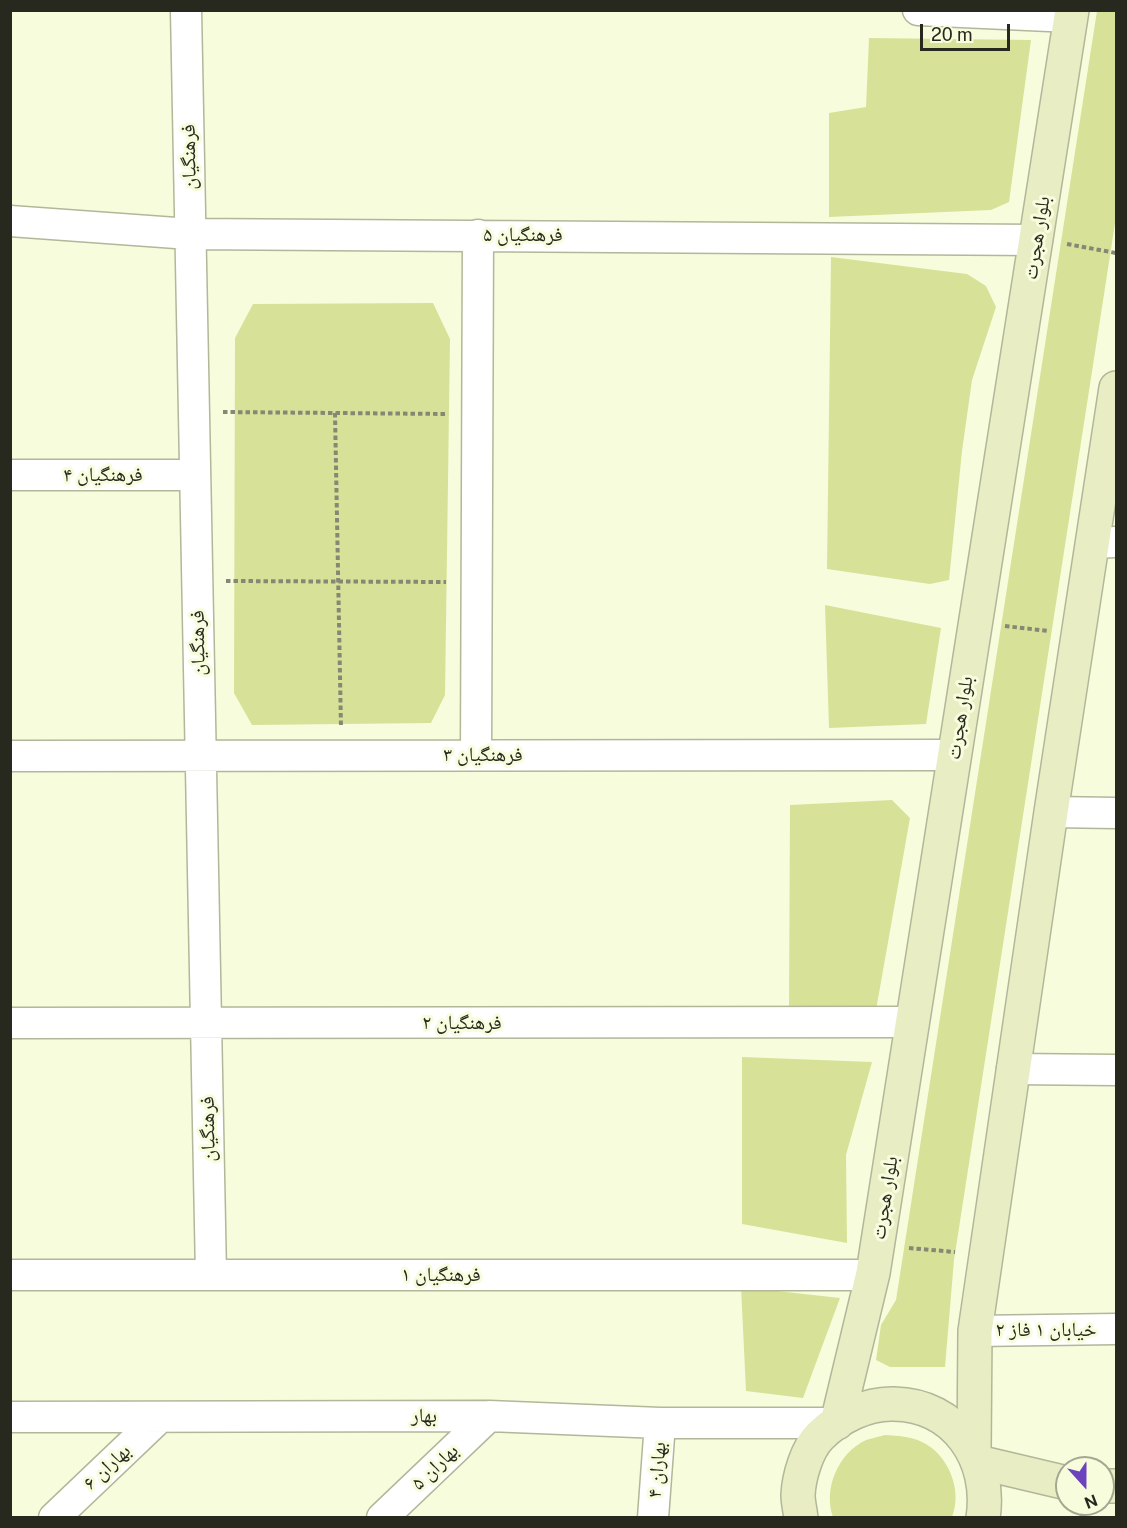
<!DOCTYPE html>
<html>
<head>
<meta charset="utf-8">
<style>
	body { margin:0 }
	#map { position:relative; width:1127px; height:1528px; overflow:hidden; background:#f7fcdd; font-family:"Public Sans",sans-serif }
	canvas { display:block }
	.frame { position:absolute; inset:0; border:12px solid #28291e; pointer-events:none }
	.north { position:absolute; left:1055px; top:1456px; width:60px; height:60px; box-sizing:border-box; background:#f7fcdd; border:2px solid #a4a891; border-radius:50%; rotate:159deg; font-size:16px; font-weight:700; line-height:24px; text-align:center; color:#28291e }
	.north::after { content:''; display:block; margin:auto; width:21px; height:27px; background:#6b43bc; clip-path:polygon(50% 0,100% 100%,50% 72%,0 100%) }
	.scale { position:absolute; left:920px; top:24px; width:90px; height:27px; box-sizing:border-box; border:3px solid #28291e; border-top:0; padding-left:8px; font-size:18px; line-height:21px; white-space:nowrap; color:#28291e; -webkit-text-stroke:4px #f7fcdd; paint-order:stroke }
</style>
</head>
<body>
<div id="map">
<canvas width="1127" height="1528"></canvas>
<div class="frame"></div>
<div class="north">N</div>
<div class="scale">20 m</div>
</div>
<script>
const ctx = document.querySelector('canvas').getContext('2d');
ctx.lineJoin = 'round';
function fill(path, color) { ctx.fillStyle = color; ctx.fill(path, 'evenodd'); }
function trace(path, color, width, dash) { ctx.strokeStyle = color; ctx.lineWidth = width; ctx.lineCap = dash ? 'butt' : 'round'; ctx.setLineDash(dash || []); ctx.stroke(path); }
function label(font, color, halo, rows, align = 'center') {
  ctx.font = font + ' "Public Sans","Noto Naskh Arabic",sans-serif'; ctx.lineWidth = 6; ctx.setLineDash([]); ctx.textBaseline = 'middle'; ctx.strokeStyle = halo; ctx.fillStyle = color; for (const [text, x, y, turn = 0] of rows) {
    ctx.save(); ctx.translate(x, y); ctx.rotate((+turn || 0) * Math.PI / 180); ctx.textAlign = isNaN(turn) ? turn : align; if (halo) ctx.strokeText(text, 0, 0); ctx.fillText(text, 0, 0); ctx.restore();
  }
}
fill(new Path2D(`
	M1097 11H1116V217L954 1260 945 1367H890L876 1360 881 1325 896 1300Z
	M869 38 1031 40 1009 202 991 210 829 217V113L866 107Z
	M831 257 967 274 986 286 996 307 972 380 962 451 949 580 930 584 827 569Z
	M433 303 450 339 445 695 431 723 252 725 234 693 235 338 253 304Z
	M825 605 941 628 926 724 829 728Z
	M892 800 910 818 876 1010 789 1006 790 805Z
	M742 1057 872 1062 846 1155 847 1243 742 1224Z
	M741 1287 840 1298 803 1398 746 1391Z
	M885 1435C898 1436 910 1436 922 1442 948 1454 963 1490 952 1517H833C823 1489 838 1453 866 1440 872 1438 879 1437 885 1435Z`), '#d8e198');
const minor = new Path2D(`
	M186 10 211 1275
	M918 10 1071 17
	M10 221 190 234 1037 240
	M10 475H195
	M1093 543 1116 542
	M476 755 478 235
	M10 756 955 755
	M1051 812 1116 813
	M10 1023 913 1022
	M1012 1069 1116 1070
	M10 1275H872
	M975 1331 1116 1329
	M10 1417 489 1416 660 1423H837
	M54 1518 160 1417
	M382 1518 489 1416
	M653 1518 660 1423`);
const secondary = new Path2D(`
	M837 1423 873 1273 1072 10
	M974 1452 975 1331 1051 812 1116 388
	M978 1462 1067 1483
	M1103 1486H1116
	M801 1518C800 1510 798 1502 798 1495 799 1476 807 1449 820 1436 839 1417 867 1403 894 1404 956 1405 992 1460 983 1518`);
trace(minor, '#b2b79a', 33);
trace(secondary, '#b2b79a', 36);
trace(new Path2D(`
	M1067 244 1116 253
	M223 412 447 414
	M335 413 341 728
	M226 581 446 582
	M1005 626 1048 631
	M909 1248 955 1252`), '#868874', 4, [4.5, 3]);
trace(minor, '#fff', 30);
trace(secondary, '#e9edc3', 33);
label('20px', '#28291e', '#f7fcdd', [
	["فرهنگیان",189,157,-91],
	["فرهنگیان ۵",523,235],
	["بلوار هجرت",1037,238,-81],
	["فرهنگیان ۴",103,475],
	["فرهنگیان",198,643,-91],
	["بلوار هجرت",960,718,-81],
	["فرهنگیان ۳",483,755],
	["فرهنگیان ۲",462,1023],
	["فرهنگیان",208,1129,-91],
	["بلوار هجرت",885,1198,-81],
	["فرهنگیان ۱",441,1275],
	["خیابان ۱ فاز ۲",1046,1330],
	["بهار",424,1416],
	["بهاران ۶",107,1467,-43],
	["بهاران ۵",435,1467,-44],
	["بهاران ۴",657,1470,-85]
]);
</script>
</body>
</html>
